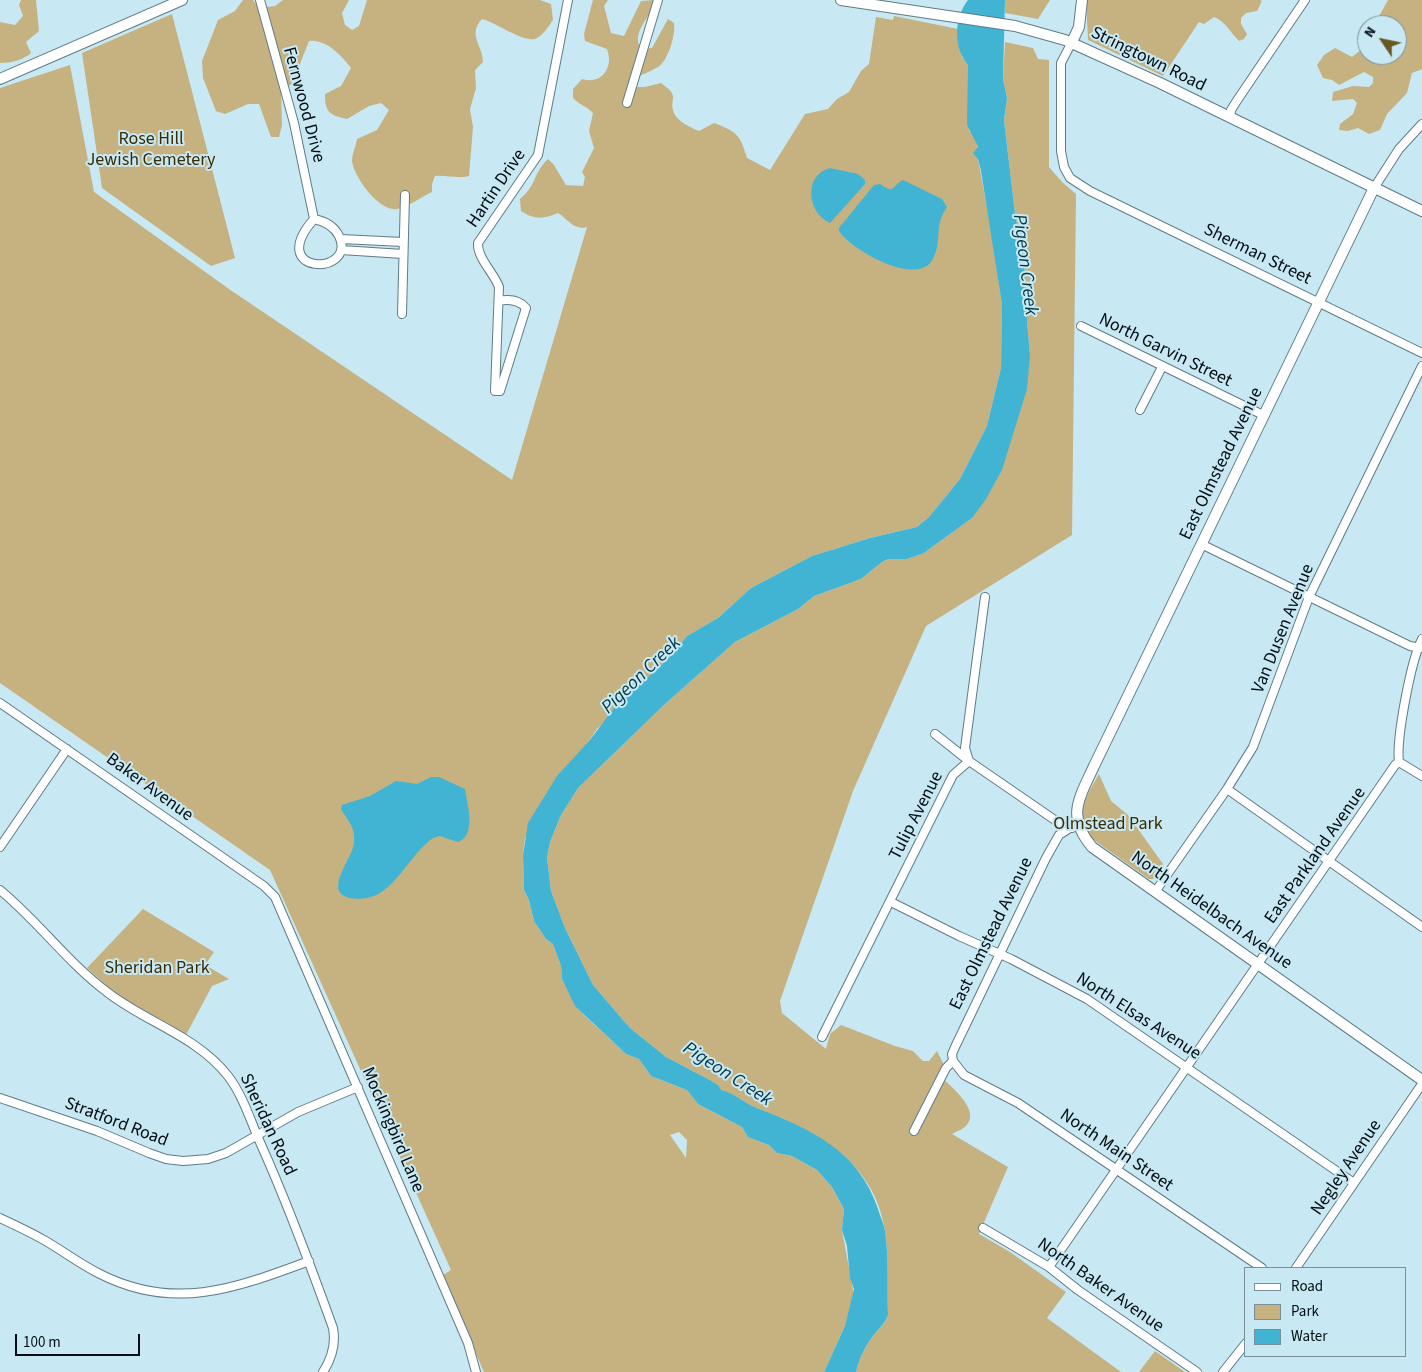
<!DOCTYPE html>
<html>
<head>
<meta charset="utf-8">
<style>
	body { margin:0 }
	#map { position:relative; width:1422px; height:1372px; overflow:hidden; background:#c8e8f3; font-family:"Source Sans 3",sans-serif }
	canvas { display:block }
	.legend { position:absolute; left:1244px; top:1267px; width:162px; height:90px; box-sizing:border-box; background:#c8e8f3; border:1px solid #799099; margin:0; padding:6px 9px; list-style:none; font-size:15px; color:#030d11 }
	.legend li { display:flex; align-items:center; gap:10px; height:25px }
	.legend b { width:25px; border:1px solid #799099 }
	.north { position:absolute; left:1357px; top:15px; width:50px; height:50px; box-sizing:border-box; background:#c8e8f3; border:1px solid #799099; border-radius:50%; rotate:304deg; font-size:14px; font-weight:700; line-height:20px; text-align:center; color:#030d11 }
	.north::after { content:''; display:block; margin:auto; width:18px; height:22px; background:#695725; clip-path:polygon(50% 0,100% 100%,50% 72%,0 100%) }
	.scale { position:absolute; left:15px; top:1334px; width:125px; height:22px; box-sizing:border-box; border:2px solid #030d11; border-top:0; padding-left:6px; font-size:15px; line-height:18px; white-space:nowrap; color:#030d11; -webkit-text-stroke:4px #c8e8f3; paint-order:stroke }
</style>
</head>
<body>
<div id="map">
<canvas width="1422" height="1372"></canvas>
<ul class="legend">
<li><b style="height:6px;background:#fff"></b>Road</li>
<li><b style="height:14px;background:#c5b280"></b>Park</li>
<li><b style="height:14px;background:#41b4d4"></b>Water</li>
</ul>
<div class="north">N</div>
<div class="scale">100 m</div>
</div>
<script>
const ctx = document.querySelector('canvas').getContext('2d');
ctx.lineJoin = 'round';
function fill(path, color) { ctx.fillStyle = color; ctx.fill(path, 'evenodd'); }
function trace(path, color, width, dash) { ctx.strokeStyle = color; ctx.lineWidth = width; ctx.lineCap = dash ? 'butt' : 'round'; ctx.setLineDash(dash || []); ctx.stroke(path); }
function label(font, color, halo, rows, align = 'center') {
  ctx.font = font + ' "Source Sans 3",sans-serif'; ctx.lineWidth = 4; ctx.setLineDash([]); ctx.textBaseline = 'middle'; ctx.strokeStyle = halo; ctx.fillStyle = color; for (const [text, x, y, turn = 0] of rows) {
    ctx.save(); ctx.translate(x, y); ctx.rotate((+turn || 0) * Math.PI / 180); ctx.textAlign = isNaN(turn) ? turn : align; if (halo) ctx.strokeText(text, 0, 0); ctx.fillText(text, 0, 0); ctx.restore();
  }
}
fill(new Path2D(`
	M21 0H36L39 31 26 42 31 53C23 60 11 63 0 63V22L15 25 23 16 19 5Z
	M243 0H253L259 8 275 6 283 0H349L342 13 345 25 352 30 359 26 367 0H540L551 4 553 20C549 26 543 35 537 38 527 45 495 22 482 19 467 35 483 45 483 62L475 70 476 88 470 109 473 127 469 176C457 179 447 175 435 176L432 184V192C421 197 408 207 397 209 379 212 354 177 352 161 352 154 356 146 357 139L377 130 389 110 381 103 369 106 347 119C329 115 325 112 325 94L341 86 351 68C341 55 326 39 309 41L292 84 286 87 281 93 282 125 279 137H271L259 104H248L225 114 216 111 203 78 202 61 218 20 235 11Z
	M593 0H608L604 6 611 33 624 36 641 1 655 0C652 18 630 31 641 49L652 48 668 19 674 23C676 34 668 61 658 67 650 72 640 75 632 79L633 87H645L661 83C682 98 668 97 674 113 677 121 691 128 699 131L714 123C737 132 740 134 747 158L770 170 805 114 828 109 837 99 849 92 861 71 869 64 876 17 893 20 894 16 958 29 962 57 968 65 969 131C979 137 978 149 978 159L992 235 1002 304 1001 368 987 426 960 479 929 517 917 527 870 538 812 556 751 588 718 618 687 636 667 660 597 729 525 838 523 855 524 890 529 900 534 921 546 939 553 944 561 966 562 979 570 995 583 1014 626 1054 639 1059 651 1076 687 1090 698 1104 742 1127 748 1137 769 1145 777 1153 792 1156 817 1170 832 1187 844 1209 842 1230 854 1295 845 1326 824 1372H484L447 1287 443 1275 451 1270 270 870 0 683V88L70 65 94 192 229 289 512 480 587 227C574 231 568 219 558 213 543 219 535 220 521 211L520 199C537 185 533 173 548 159L554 165 566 185 583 186 585 177 582 172 594 148 589 131 593 113C587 106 579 105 573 98V89L582 79C602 85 614 67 607 49L585 41 584 34ZM679 1132 687 1140 686 1158 670 1135Z
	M1005 0H1050L1038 19 1005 13Z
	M1086 0H1260L1262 1 1257 11 1246 13 1241 18V24L1247 34 1244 39 1239 41C1230 32 1226 22 1214 17L1204 24 1199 22 1163 76 1088 40Z
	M1388 0H1422V69L1412 73 1407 93 1387 114 1380 130 1369 134 1358 128 1348 131 1339 130 1340 124 1353 114 1357 103 1353 99 1332 101 1333 92 1353 86 1369 87 1373 83V77L1364 72 1339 85 1332 80 1323 78 1317 65 1324 55 1335 48 1352 57 1367 45V55H1397V25H1369L1377 20Z
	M172 14 235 258 211 266 102 188 82 53Z
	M1005 42 1033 48 1038 59 1049 60V167L1062 182 1076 194 1072 535 926 626 853 791 780 1001 782 1013 826 1049 830 1034 841 1025 895 1046 913 1051 923 1061H929L937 1051 943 1063V1079C952 1087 978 1109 968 1123 965 1129 957 1131 952 1134L1008 1167 979 1234 1010 1252 1066 1292 1047 1318 1121 1372H856C859 1358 867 1342 877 1331 882 1325 885 1323 888 1315 887 1287 889 1258 885 1231 875 1162 816 1131 757 1108 744 1103 735 1093 720 1090L718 1085 708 1079 666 1057 630 1028 593 985 565 928 551 891 547 857 550 842 561 815 578 788 665 704 735 642 798 609 814 596 861 579 882 562 888 559H907L924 553 972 518 1030 355 1027 322 1030 302 1015 214 1004 120 1007 98 1003 79Z
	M1099 774 1111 801 1128 815 1163 864 1153 879H1149L1094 840C1072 816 1085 799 1099 774Z
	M143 909 214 952 205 965 229 979 212 986 186 1035 119 997 87 968Z
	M1155 1351 1185 1372H1139Z`), '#c5b280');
fill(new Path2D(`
	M968 0H1005L1003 79 1007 98 1004 120 1015 214 1030 302 1027 322 1030 355 1027 389 1002 470 986 499 972 518 924 553 907 559H888L882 562 861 579 814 596 798 609 735 642 665 704 578 788 561 815 550 842 547 857 551 891 565 928 593 985 630 1028 666 1057 708 1079 718 1085 721 1090C735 1093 744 1103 757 1108 811 1129 859 1151 878 1209 880 1216 884 1224 885 1231 889 1258 887 1287 888 1315 885 1323 882 1325 877 1331 867 1342 859 1358 856 1372H824L845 1326 854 1289 850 1278 847 1246 842 1230 844 1209 832 1187 817 1170 792 1156 777 1153 769 1145 748 1137 742 1127 698 1104 687 1090 651 1076 639 1059 626 1054 575 1006 562 979 561 966 553 944 546 939 534 921 529 900 524 890 523 855 528 823 557 776 590 740 614 708 667 660 687 636 718 618 751 588 812 556 870 538 917 527 929 517 960 479 987 426 1001 368 1002 304 981 171 978 159 973 153 978 147C975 138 970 133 967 124L968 65C953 47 954 18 968 0Z
	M830 168 858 174 865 180V184L830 223C807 213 803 175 830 168Z
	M903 180 942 199 947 207C933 227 943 239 933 259 918 288 851 250 839 231V228L874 185 880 184C896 195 891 186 903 180Z
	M431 777H439L465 789C467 804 477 835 458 842L440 836 433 838C413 852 400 881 380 893 372 898 359 900 350 898 322 892 353 858 354 843 356 828 348 821 341 809L342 805 370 796 396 781 417 784Z`), '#41b4d4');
const street = new Path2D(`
	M260 0 294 123 314 219
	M1072 42 1061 63V151L1064 167 1070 178 1090 191 1422 353
	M627 103 658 0
	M1230 118 1231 110 1238 99 1305 0
	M1374 188 1399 149 1422 124
	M314 219C324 221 334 226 339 236 358 276 264 276 314 219Z
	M341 239 403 242
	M341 250 403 254
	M402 314 405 195
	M1081 326 1263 415
	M495 391 499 287C494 273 477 258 478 243L538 155 568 0
	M495 391H500L526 308C519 300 509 299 499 301
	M1140 410 1162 367
	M1201 544 1410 646 1422 648
	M0 703 264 886 275 897 468 1343 476 1372
	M935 734 969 761 1065 827 1072 828
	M1399 762C1396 739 1411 660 1422 639
	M1399 762 1422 776
	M1227 789 1422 927
	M1070 828 1059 835 1046 858 956 1045 952 1054 953 1061 964 1075 1018 1103 1262 1268
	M0 847 67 749
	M0 890C38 921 67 962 107 992 145 1022 197 1036 228 1076 242 1094 250 1119 259 1140 287 1202 310 1264 333 1328 336 1344 332 1358 323 1372
	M1155 892 1227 789 1253 747 1309 597 1422 366
	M891 902 959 936 1011 959 1087 999 1354 1183
	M822 1037 953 775 969 761 965 748 985 597
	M0 1098 97 1131 149 1153 166 1159 183 1161 208 1159 226 1153 298 1112 358 1087
	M914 1131 946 1068 953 1061
	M0 1218C15 1225 30 1232 44 1240 63 1251 80 1264 100 1274 175 1312 236 1288 309 1261
	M983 1228 1049 1267 1078 1290 1197 1372
	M1049 1267 1395 765 1399 762
	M1296 1268 1422 1084
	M1223 1372 1246 1343`);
const secondary = new Path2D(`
	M841 0 1015 26 1065 40 1160 83 1422 211
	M1072 42 1079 27 1082 0
	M0 79 182 0
	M1374 188 1094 766C1079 799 1066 816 1092 847L1422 1080`);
trace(street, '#5f7c86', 10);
trace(secondary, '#5f7c86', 12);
trace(street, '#fff', 8);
trace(secondary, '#fff', 10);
label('18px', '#030d11', '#c8e8f3', [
	["Stringtown Road",1148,60,26],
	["Fernwood Drive",303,105,75],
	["Hartin Drive",497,189,-56],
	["Sherman Street",1257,255,26],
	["North Garvin Street",1165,351,26],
	["East Olmstead Avenue",1222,464,-64],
	["Van Dusen Avenue",1284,629,-68],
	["Baker Avenue",149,788,36],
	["Tulip Avenue",917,816,-63],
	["East Parkland Avenue",1316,856,-55],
	["North Heidelbach Avenue",1211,911,35],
	["East Olmstead Avenue",992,934,-64],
	["North Elsas Avenue",1138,1017,33],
	["Stratford Road",116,1123,21],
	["Sheridan Road",267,1125,65],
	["Mockingbird Lane",392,1130,67],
	["North Main Street",1116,1151,34],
	["Negley Avenue",1347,1168,-56],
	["North Baker Avenue",1100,1286,35]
]);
label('18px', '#392c05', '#c8e8f3', [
	["Rose Hill",151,140],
	["Jewish Cemetery",151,161],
	["Olmstead Park",1108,825],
	["Sheridan Park",157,969]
]);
label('italic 19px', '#023846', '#c8e8f3', [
	["Pigeon Creek",1024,265,83],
	["Pigeon Creek",642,676,-44],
	["Pigeon Creek",727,1075,33]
]);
</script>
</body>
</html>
